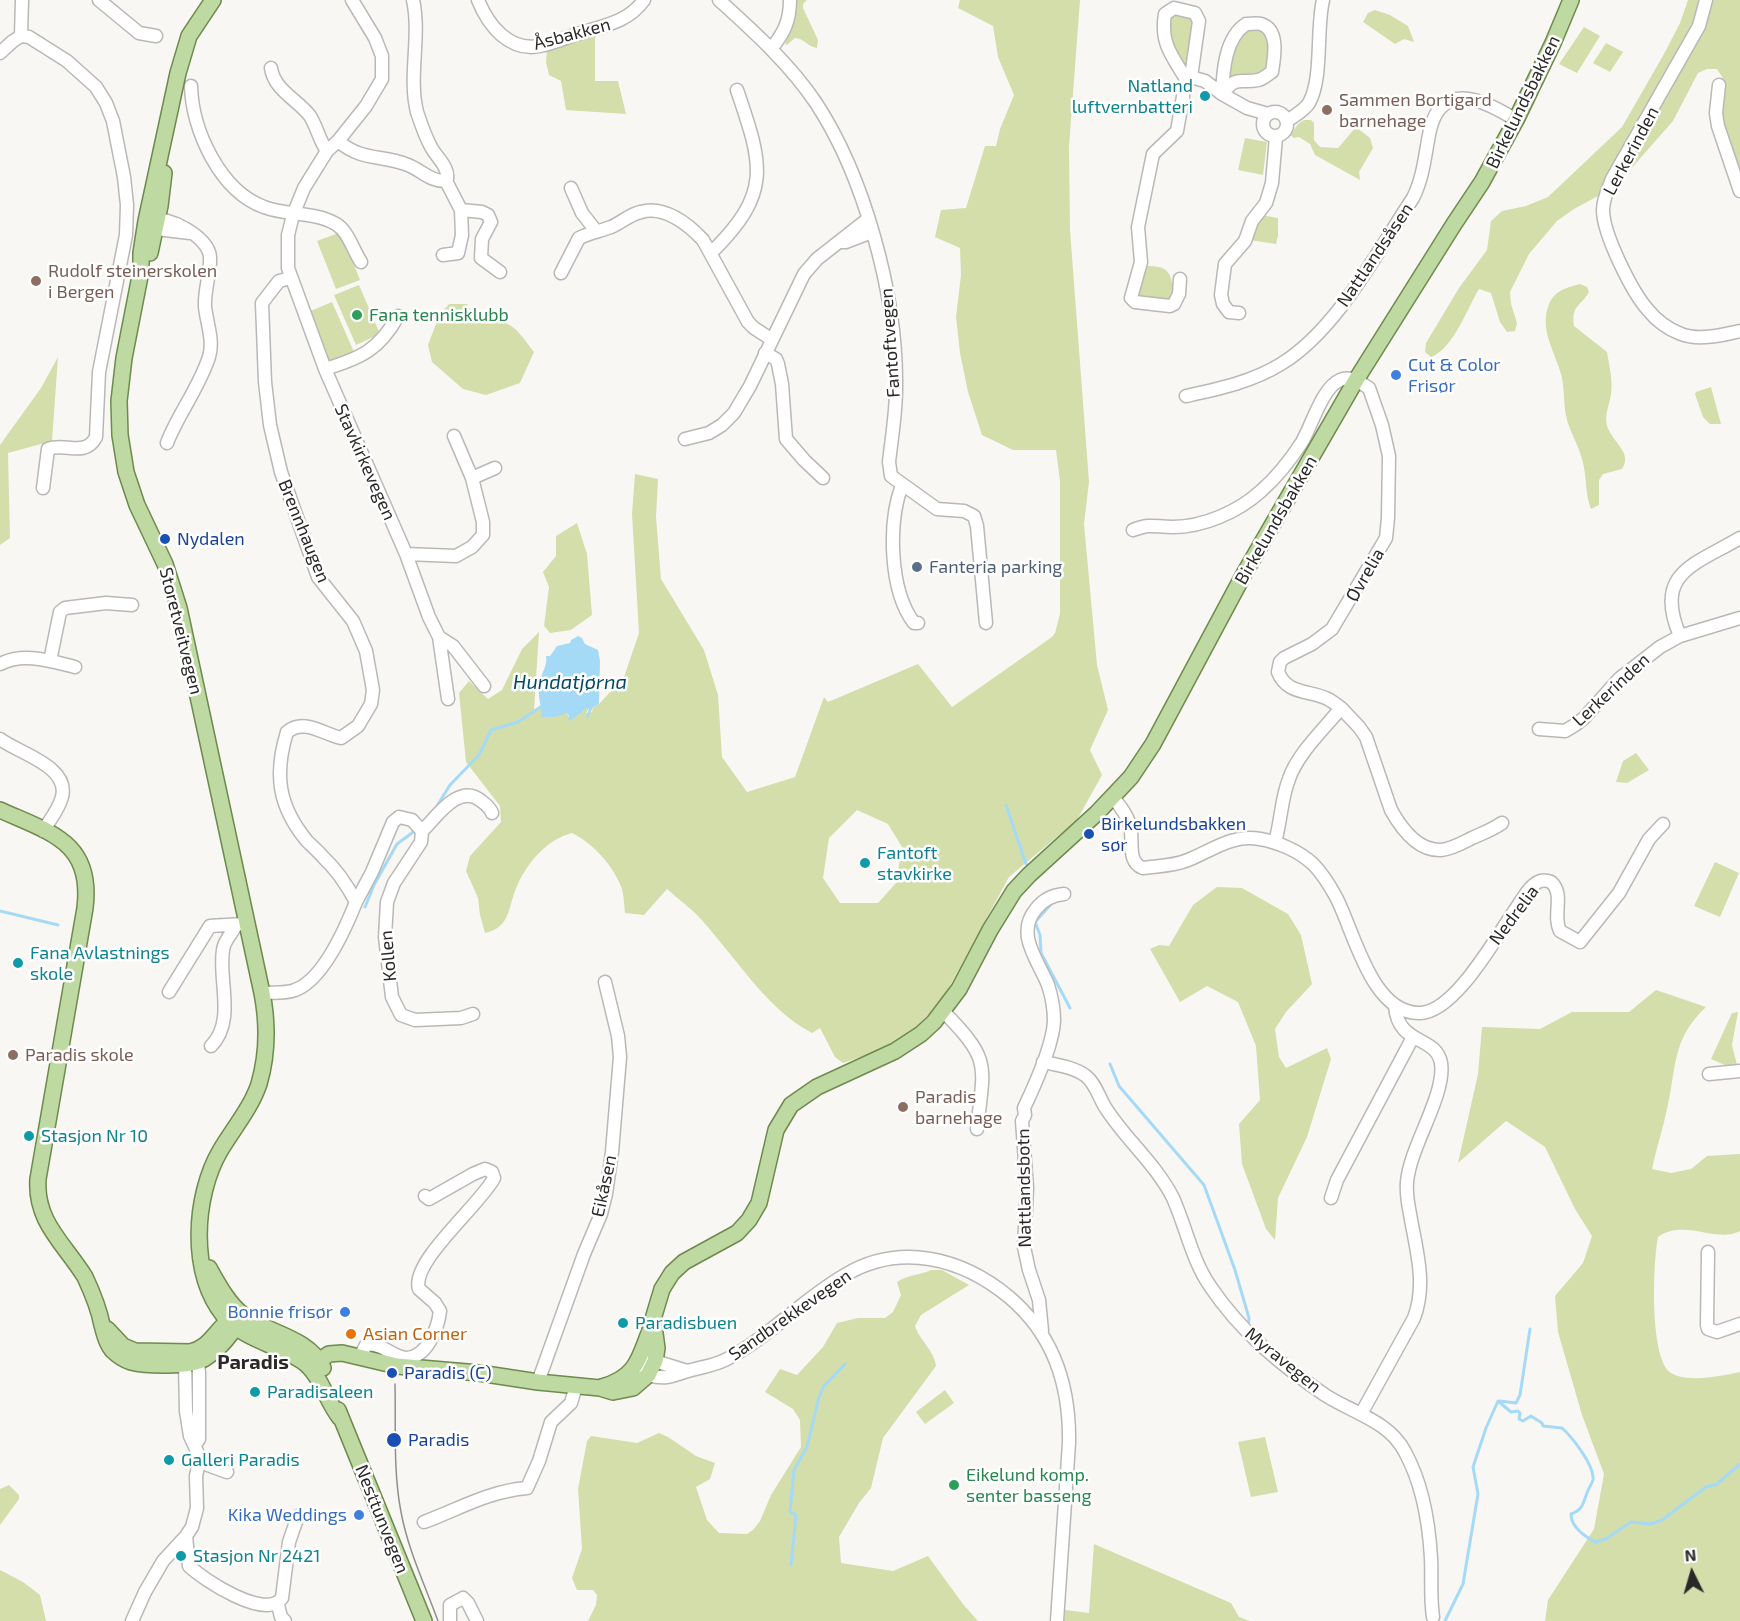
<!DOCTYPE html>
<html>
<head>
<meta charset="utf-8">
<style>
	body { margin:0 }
	#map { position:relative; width:1740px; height:1621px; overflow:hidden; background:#f9f7f4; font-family:"Exo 2",sans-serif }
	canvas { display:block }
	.north { position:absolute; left:1662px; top:1543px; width:60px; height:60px; -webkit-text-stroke:4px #fff; paint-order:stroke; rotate:355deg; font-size:16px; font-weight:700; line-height:24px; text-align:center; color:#2a2928 }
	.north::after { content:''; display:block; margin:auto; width:21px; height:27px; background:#2a2928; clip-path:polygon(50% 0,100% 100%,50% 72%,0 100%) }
</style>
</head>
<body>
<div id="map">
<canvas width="1740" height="1621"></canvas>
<div class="north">N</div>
</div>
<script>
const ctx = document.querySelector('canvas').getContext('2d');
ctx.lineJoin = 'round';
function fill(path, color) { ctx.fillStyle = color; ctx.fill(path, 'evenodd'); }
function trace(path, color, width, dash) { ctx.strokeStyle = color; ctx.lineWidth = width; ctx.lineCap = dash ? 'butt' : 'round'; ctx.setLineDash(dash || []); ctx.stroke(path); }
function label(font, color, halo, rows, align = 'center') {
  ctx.font = font + ' "Exo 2",sans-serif'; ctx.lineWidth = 5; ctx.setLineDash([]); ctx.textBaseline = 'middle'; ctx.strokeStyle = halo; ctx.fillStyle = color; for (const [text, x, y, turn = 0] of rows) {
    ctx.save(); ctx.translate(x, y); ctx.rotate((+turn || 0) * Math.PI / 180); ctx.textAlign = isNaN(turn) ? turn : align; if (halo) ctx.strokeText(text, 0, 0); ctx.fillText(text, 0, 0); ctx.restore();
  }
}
fill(new Path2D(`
	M796 0H807L803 4V8L818 40 817 48C808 47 804 38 795 38L787 45 785 44 793 24Z
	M960 0H1080L1069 147 1070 230 1089 482 1084 524 1097 665 1108 710 1090 750 1102 775 1077 820 1009 877 941 1002 915 1028 897 1040 872 1053 843 1063 835 1057 820 1028 812 1033C765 1009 732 951 695 913 686 905 676 897 667 889L644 915 625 913C624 904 624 892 620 884 611 863 592 843 572 833 546 840 528 862 517 886 508 906 511 928 485 933L480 915 478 898 466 871 470 856 501 822 500 806 466 762 459 693 469 681 488 699 502 690 522 649 539 632 534 710 542 706 567 713 570 720 587 708H589L586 713 592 712 593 707 599 704 624 677 639 633 632 514 635 474 658 479 656 517 661 579 704 650 718 695 722 757 747 792 795 777 824 697 828 702 918 664 952 707 1052 637 1055 633 1060 614V481L1056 450H1013L982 435 968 392 960 353 956 317 961 275 960 248 935 237 941 210 966 208 985 146H996L1000 129 1014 95 998 57 993 26 958 8ZM857 810 888 824 902 847 896 883 878 903H840L823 878 829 838Z
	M1688 0H1740V180L1722 131 1723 78 1717 69H1707L1698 73 1673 121 1622 179 1611 189 1574 209 1557 221 1529 254 1510 292 1511 304 1517 323 1515 331 1507 332 1500 322 1491 293 1479 289C1467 309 1453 349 1431 357L1425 352 1426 343 1459 288 1487 250 1491 221 1502 211 1526 206 1548 197 1622 127 1664 54 1680 23Z
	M1375 10 1390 15 1408 26 1414 42 1404 39 1395 44 1363 22 1368 13Z
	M1186 12 1196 23 1191 56 1185 72 1169 43 1168 14Z
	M1248 26C1275 27 1270 49 1270 69L1260 77 1225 85 1232 50Z
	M1584 27 1600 36 1577 73 1559 64Z
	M595 33V81H618L626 114 566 110 561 81 549 75 546 62 547 50Z
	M1606 43 1623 52 1610 72 1593 63Z
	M1304 120H1311L1314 123V140L1320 147 1338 148 1356 127 1370 138 1373 148 1359 172 1360 180 1315 155 1310 144 1299 137 1294 138 1290 135 1298 124Z
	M1245 138 1267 142 1263 175 1238 170Z
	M1261 215 1278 218V236L1276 244 1250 240Z
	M341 232 360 280 336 289 317 241Z
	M1145 266C1168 266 1170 270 1174 292 1166 304 1157 302 1144 302L1135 291Z
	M1580 284 1587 287 1589 292C1581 307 1571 304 1574 326L1607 352C1609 365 1613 380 1611 394 1610 404 1604 414 1607 426 1613 443 1633 453 1622 469L1603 474 1599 480V505L1591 509C1585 494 1587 479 1583 463 1580 448 1571 434 1567 420 1563 405 1565 389 1561 374 1555 352 1540 331 1548 307 1553 291 1565 288 1580 284Z
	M359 285 380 334 356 345 334 295Z
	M332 302 354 352 329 362 308 312Z
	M449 304H467L476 319C486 322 491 321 501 322 516 324 525 341 534 352L520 383 486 395 463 389 432 362 428 345 439 316Z
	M58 357 52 441 8 453 10 538 0 545V445L41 388Z
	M1711 387 1721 424H1710L1703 417 1695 394 1696 392Z
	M577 523 587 554 592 615 571 630 550 633 544 626 549 587 543 572 556 556V536Z
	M1636 753 1649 770 1627 783 1616 782 1623 761Z
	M1715 862 1739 873 1720 917 1694 906Z
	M1217 887 1242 888 1288 914 1301 935 1312 984 1286 1012 1275 1029 1279 1057 1286 1068 1327 1048 1331 1059 1307 1137 1278 1198 1275 1240 1266 1229 1242 1164 1239 1124 1260 1100 1256 1046 1238 1002 1207 986 1180 1002 1150 949 1159 945 1169 946 1193 905Z
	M1656 990 1706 1007C1671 1040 1677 1067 1667 1109 1663 1129 1656 1149 1652 1169L1671 1173 1691 1169 1707 1156 1740 1154V1231C1716 1244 1685 1218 1658 1237 1653 1261 1649 1359 1671 1373 1687 1383 1722 1376 1740 1372V1621H1545L1548 1600 1594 1529 1604 1474 1582 1415 1558 1332 1555 1296 1583 1263 1592 1236 1575 1209 1545 1147 1506 1121 1458 1163 1478 1074 1482 1027 1540 1029 1572 1012H1629Z
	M1738 1012 1732 1045 1737 1065 1727 1066 1711 1059 1732 1013Z
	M931 1270H942L969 1285 921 1315 915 1326C920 1341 934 1350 936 1366L883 1438 871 1488 859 1503 839 1537 841 1563 893 1571 928 1556 963 1604 978 1621H588L596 1605 597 1595 593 1590H577L572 1578 582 1549 578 1489 587 1441 591 1436 637 1443 659 1433 668 1437 696 1456 715 1463 710 1479 696 1487 707 1520 719 1533 747 1534 753 1530 760 1521 771 1495 801 1447 800 1420 793 1409 765 1392 780 1369 797 1375 823 1347 837 1323 858 1318H885L893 1312 901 1295 897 1282C906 1275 921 1275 931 1270Z
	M945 1390 954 1403 925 1424 916 1412Z
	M1265 1437 1278 1492 1251 1497 1238 1442Z
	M9 1485 19 1495V1499L0 1525V1489Z
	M1094 1544 1231 1603 1239 1617 1250 1621H1064L1065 1610 1089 1613Z
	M0 1570 23 1582 40 1595 46 1621H0Z`), '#d3deab');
fill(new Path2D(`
	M578 636 582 638 585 644 598 650 600 661 599 704 593 707 588 718 586 717 589 709 587 708 570 721 568 720 569 716 567 713 554 717H541C542 705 537 695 539 684 541 674 548 665 546 656H550L557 646 570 643 571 640Z`), '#a5daf7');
trace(new Path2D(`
	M1006 805 1026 864
	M437 806 450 785 479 755 491 730 518 722 542 706
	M1054 901 1035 922 1040 935 1041 953 1070 1008
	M365 907 374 885 397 844 416 830
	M0 911 58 925
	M207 921 221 919
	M1110 1064 1119 1086 1204 1185 1235 1270 1249 1318 1248 1328
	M1500 1401 1516 1403 1520 1395 1530 1329
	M791 1565 796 1515 790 1512 794 1470 807 1447 819 1397 824 1386 845 1364
	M1445 1621 1463 1584 1478 1494 1473 1467 1486 1428 1498 1401 1511 1412 1518 1411 1520 1413 1519 1419 1523 1421 1531 1416 1542 1423 1543 1426 1562 1428C1572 1437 1595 1466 1593 1480 1592 1484 1588 1489 1587 1493 1583 1503 1583 1510 1571 1514 1571 1527 1584 1536 1595 1542L1606 1539 1631 1522 1651 1524 1662 1520 1706 1487 1717 1484 1740 1464`), '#a5daf7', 3);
const minor = new Path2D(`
	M99 0 139 33 156 36
	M352 0 375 38 382 56V79L366 106 338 141 327 151 304 188 293 215 288 235V268L325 369 406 554 429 617 439 637 448 699
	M478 0C488 25 509 52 540 46 555 43 569 36 584 32 607 25 629 21 644 0
	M719 0C753 31 790 64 816 103 864 176 896 293 896 381 897 408 892 435 889 462L891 476 937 509 964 511 974 516 977 526 986 623
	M1706 0 1699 26 1612 179C1608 189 1603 199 1603 210 1603 234 1632 292 1648 310 1656 320 1668 329 1681 334 1699 341 1722 335 1740 331
	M1246 24C1251 24 1257 23 1261 24 1280 30 1274 58 1272 72 1268 74 1263 79 1258 80 1239 84 1238 74 1222 94 1223 71 1225 38 1246 24Z
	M21 36 22 0
	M771 49C784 33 790 21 790 0
	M0 53 13 41 21 36 29 37 67 61 96 87 106 103 113 121 124 177 127 205 126 235 99 372 96 437C85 458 65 442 48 449L43 488
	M271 68C274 90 298 100 310 116 317 127 319 140 327 151
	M1186 79C1172 56 1160 43 1165 14L1174 8 1195 13 1199 21 1191 77
	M1719 85 1716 113 1718 126 1740 191
	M191 86C192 130 220 191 264 207 287 216 314 211 336 224 348 231 353 250 361 262
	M1263 124a12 12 0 1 1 24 0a12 12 0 1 1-24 0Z
	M1287 121C1294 116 1305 110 1309 103 1323 78 1316 30 1323 0
	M338 141C363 162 381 154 408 165 421 170 431 182 446 181L447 179C449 167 437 158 431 147 425 136 421 124 417 112 408 76 421 37 413 0
	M571 188 582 213 596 231
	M461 210 482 212 488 215 491 222 482 239 481 258 500 272
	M150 220C168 215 209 237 210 257 211 273 204 289 205 307 207 324 214 341 209 357 199 388 178 414 167 443
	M149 224 156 229 190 233
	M841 242H846L872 232
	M711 253C772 193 763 166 737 90
	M443 255 458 253 462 235 461 210 446 181
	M561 273 579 238C590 233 600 231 611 227 621 223 630 214 641 212 664 205 688 224 703 240L748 322 754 328 771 339
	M1180 279 1179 294 1174 304 1170 306 1135 302 1131 298 1141 262 1138 227 1153 154 1177 131 1186 79 1191 77 1205 81 1222 94 1247 108 1268 114
	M1239 313 1229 312 1223 304 1221 295 1225 264 1245 241 1252 221 1266 203 1272 183 1276 137
	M765 353 776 359 778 364 782 384 786 439 804 460 823 478
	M325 369C361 358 379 350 398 316
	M1186 396C1218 389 1252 382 1281 364 1337 330 1377 252 1413 198 1424 176 1425 153 1430 130 1442 79 1486 101 1516 120
	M685 439 709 433 722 425 734 413 750 386 804 274 817 259 868 219
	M472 478 495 468
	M902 485C888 522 889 590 914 623H918
	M1133 530C1151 523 1154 527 1173 527 1203 527 1238 512 1261 491 1276 478 1291 459 1302 442 1312 425 1322 388 1340 380 1351 375 1360 383 1369 388L1382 425 1389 456 1388 518 1386 538 1332 629 1312 644 1284 658 1280 662 1278 672C1287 695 1310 690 1328 699 1333 702 1337 705 1341 708
	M406 554 456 556 472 547 483 535V522L472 478 454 436
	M1680 636C1653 573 1694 565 1740 538
	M439 637 453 646 484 686
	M50 661 60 612 65 608 106 603 132 605
	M0 664C24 652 50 661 75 667
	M1539 729 1565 731 1575 725 1584 718 1619 679 1660 647 1680 636 1740 618
	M0 739C18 753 70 766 62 797 59 809 50 820 43 831
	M1113 797C1120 806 1127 815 1130 825 1134 839 1126 862 1143 868 1158 866 1174 866 1188 860 1213 850 1232 834 1260 839 1278 842 1299 851 1313 864 1322 873 1330 886 1336 897 1354 931 1371 1013 1419 1013 1454 1014 1496 937 1515 910 1521 902 1528 887 1538 882 1542 880 1546 880 1551 882 1565 894 1552 915 1560 931L1580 942 1619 893 1649 839 1663 824
	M422 831C435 819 458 783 480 800 485 804 490 807 492 813
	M1275 842C1281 822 1281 799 1289 779 1297 754 1325 728 1341 708L1359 727 1366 737 1391 810C1401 828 1418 851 1441 850 1452 849 1462 843 1472 838 1483 833 1492 830 1502 823
	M356 902 372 872 393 822 399 817 412 820 422 831 421 842 394 883 387 902 385 937 392 997 401 1015 415 1020 461 1018 473 1014
	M169 992 210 926 243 924
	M262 993C273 992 285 994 295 990 323 980 346 927 356 902 347 885 337 870 323 857 318 851 312 846 307 841 278 806 274 774 287 732 304 718 323 734 341 738L358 726 371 704 373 690 366 651 353 621 318 577 281 472 270 425 265 382 262 303 279 281 291 278
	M943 1011C992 1061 984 1064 977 1129
	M211 1046C236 1021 218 980 223 950 224 940 232 934 236 925
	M1043 1062C1057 1065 1074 1067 1086 1076 1095 1083 1099 1097 1105 1107 1125 1139 1156 1164 1173 1198 1186 1227 1192 1260 1210 1286 1240 1331 1281 1365 1325 1395 1353 1413 1389 1421 1405 1452 1422 1483 1429 1523 1431 1558 1432 1578 1430 1597 1433 1617
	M1709 1074 1740 1071
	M1331 1198 1337 1180 1413 1037
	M1708 1252 1707 1325 1708 1329 1717 1332 1740 1324
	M1042 1331 1039 1300 1029 1270 1024 1247 1027 1188 1022 1121 1025 1115 1024 1108C1034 1087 1053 1044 1054 1021 1054 1009 1052 997 1048 985 1038 960 1015 934 1036 909 1043 900 1052 895 1064 894
	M360 1357 366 1345C382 1342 392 1357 406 1358 427 1358 438 1328 440 1311L435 1303 419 1289C410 1262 481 1204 494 1178L492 1172 485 1169 473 1174 429 1199 425 1196
	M648 1361H655L687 1371
	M644 1369 648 1375C666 1380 671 1376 688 1371 701 1367 714 1366 727 1359 769 1337 803 1299 845 1275 900 1242 962 1258 1009 1297 1054 1335 1070 1385 1069 1443L1057 1621
	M538 1382 584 1254 601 1214 606 1194 612 1152 620 1057 618 1036 605 982
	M1361 1414 1414 1318C1427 1284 1416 1249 1410 1214 1408 1204 1406 1193 1407 1182 1410 1146 1446 1095 1441 1063 1436 1035 1398 1046 1395 1006
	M195 1445 199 1439V1373L198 1362 190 1352 185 1364 186 1411 190 1436 200 1458 208 1465 227 1472
	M424 1522C459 1509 489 1491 527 1488L539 1461 551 1422 571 1403 576 1386
	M186 1536 189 1566C204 1580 266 1621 282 1598L289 1542 298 1516
	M278 1605 281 1617 285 1621
	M132 1621 145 1592 163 1561 186 1536 192 1527 197 1508 196 1476 200 1458
	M450 1621V1605L463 1598 468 1603 477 1621`);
const major = new Path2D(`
	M213 0 189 36 178 73 146 221 141 253V271L124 358 119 401 120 435 126 472 137 505 165 564 179 608 262 993C268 1024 268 1053 259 1084 251 1108 233 1129 220 1151 194 1196 189 1273 224 1316 242 1339 278 1345 302 1361 321 1374 326 1401 340 1418
	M150 253 160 206 164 173
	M0 810C51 833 93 842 85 908L38 1179C35 1222 64 1243 85 1277 92 1292 99 1309 102 1325 105 1335 105 1341 112 1350 117 1355 124 1360 131 1362 147 1366 189 1367 204 1359 221 1348 234 1332 242 1314
	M209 1268C218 1284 228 1303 242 1314 267 1334 308 1336 323 1368
	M107 1329 123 1346 135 1351 190 1352C212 1348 217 1324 237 1316
	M310 1367 329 1354 342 1353 397 1366 479 1373 538 1382 600 1388 613 1392 633 1388 648 1375 655 1361 657 1348 653 1319 662 1289 672 1273 684 1262 737 1233 749 1220 759 1203 776 1130 791 1105 817 1087 895 1051 921 1034 934 1022 959 989 990 930 1014 891 1029 875 1097 813 1131 777 1153 744 1244 574 1356 380 1454 224 1482 182 1516 120 1553 43 1571 0
	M602 1387C640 1376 639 1355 653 1323
	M338 1410 424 1621`);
trace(minor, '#bab8b6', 15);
trace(major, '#6e8a4e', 18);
trace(minor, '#fff', 12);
trace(major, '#bed9a1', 15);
trace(new Path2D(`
	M395 1384C396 1426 393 1471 401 1512 408 1550 425 1585 438 1621`), '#91908e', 1.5);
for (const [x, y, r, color] of [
	[1205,96,6,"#0f9aa8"],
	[1327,110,6,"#8d6e63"],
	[36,281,6,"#8d6e63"],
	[357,315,6,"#2e9e5b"],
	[1396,375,6,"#3f7fe0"],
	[165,539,6,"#1a4fb4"],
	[917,567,6,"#5c6f8a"],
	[1089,834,6,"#1a4fb4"],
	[865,863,6,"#0f9aa8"],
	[18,963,6,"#0f9aa8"],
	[13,1055,6,"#8d6e63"],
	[903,1107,6,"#8d6e63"],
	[29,1136,6,"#0f9aa8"],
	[345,1312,6,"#3f7fe0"],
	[623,1323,6,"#0f9aa8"],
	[351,1334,6,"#e8710a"],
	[392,1373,6,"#1a4fb4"],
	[255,1392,6,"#0f9aa8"],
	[394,1440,8,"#1a4fb4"],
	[169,1460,6,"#0f9aa8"],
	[954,1485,6,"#2e9e5b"],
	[359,1515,6,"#3f7fe0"],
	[181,1556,6,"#0f9aa8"]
]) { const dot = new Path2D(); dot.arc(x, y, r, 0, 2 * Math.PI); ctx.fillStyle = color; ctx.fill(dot); trace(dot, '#fff', 2); }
label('18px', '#2a2928', '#fff', [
	["Åsbakken",572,34,-15],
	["Birkelundsbakken",1523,102,-64],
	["Lerkerinden",1631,151,-62],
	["Nattlandsåsen",1375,255,-56],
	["Fantoftvegen",890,343,-94],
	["Stavkirkevegen",365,462,66],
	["Birkelundsbakken",1276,520,-60],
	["Brennhaugen",304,531,68],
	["Øvrelia",1365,575,-60],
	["Storetveitvegen",181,631,76],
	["Lerkerinden",1611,690,-43],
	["Nedrelia",1514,915,-53],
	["Kollen",388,956,-95],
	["Eikåsen",604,1186,-78],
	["Nattlandsbotn",1024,1188,-91],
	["Sandbrekkevegen",790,1315,-35],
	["Myravegen",1283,1360,39],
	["Nesttunvegen",382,1519,68]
]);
label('18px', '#0d838f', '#fff', [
	["Natland",1193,86,"right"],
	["luftvernbatteri",1193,107,"right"],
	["Fantoft",877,853],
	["stavkirke",877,874],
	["Fana Avlastnings",30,953],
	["skole",30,974],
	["Stasjon Nr 10",41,1136],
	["Paradisbuen",635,1323],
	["Paradisaleen",267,1392],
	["Galleri Paradis",181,1460],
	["Stasjon Nr 2421",193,1556]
], 'left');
label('18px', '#785e54', '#fff', [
	["Sammen Bortigard",1339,100],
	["barnehage",1339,121],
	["Rudolf steinerskolen",48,271],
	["i Bergen",48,292],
	["Paradis skole",25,1055],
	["Paradis",915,1097],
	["barnehage",915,1118]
], 'left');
label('18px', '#27864d', '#fff', [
	["Fana tennisklubb",369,315],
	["Eikelund komp.",966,1475],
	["senter basseng",966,1496]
], 'left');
label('18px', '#366cbe', '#fff', [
	["Cut & Color",1408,365,"left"],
	["Frisør",1408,386,"left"],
	["Bonnie frisør",333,1312],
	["Kika Weddings",347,1515]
], 'right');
label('18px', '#164399', '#fff', [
	["Nydalen",177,539],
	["Birkelundsbakken",1101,824],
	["sør",1101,845],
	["Paradis (C)",404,1373],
	["Paradis",408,1440]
], 'left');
label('18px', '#4e5e75', '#fff', [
	["Fanteria parking",929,567]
], 'left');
label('18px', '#c56008', '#fff', [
	["Asian Corner",363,1334]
], 'left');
label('italic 20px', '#004965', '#fff', [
	["Hundatjørna",570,682]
]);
label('bold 20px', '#2a2928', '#fff', [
	["Paradis",253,1362]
]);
</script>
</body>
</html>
